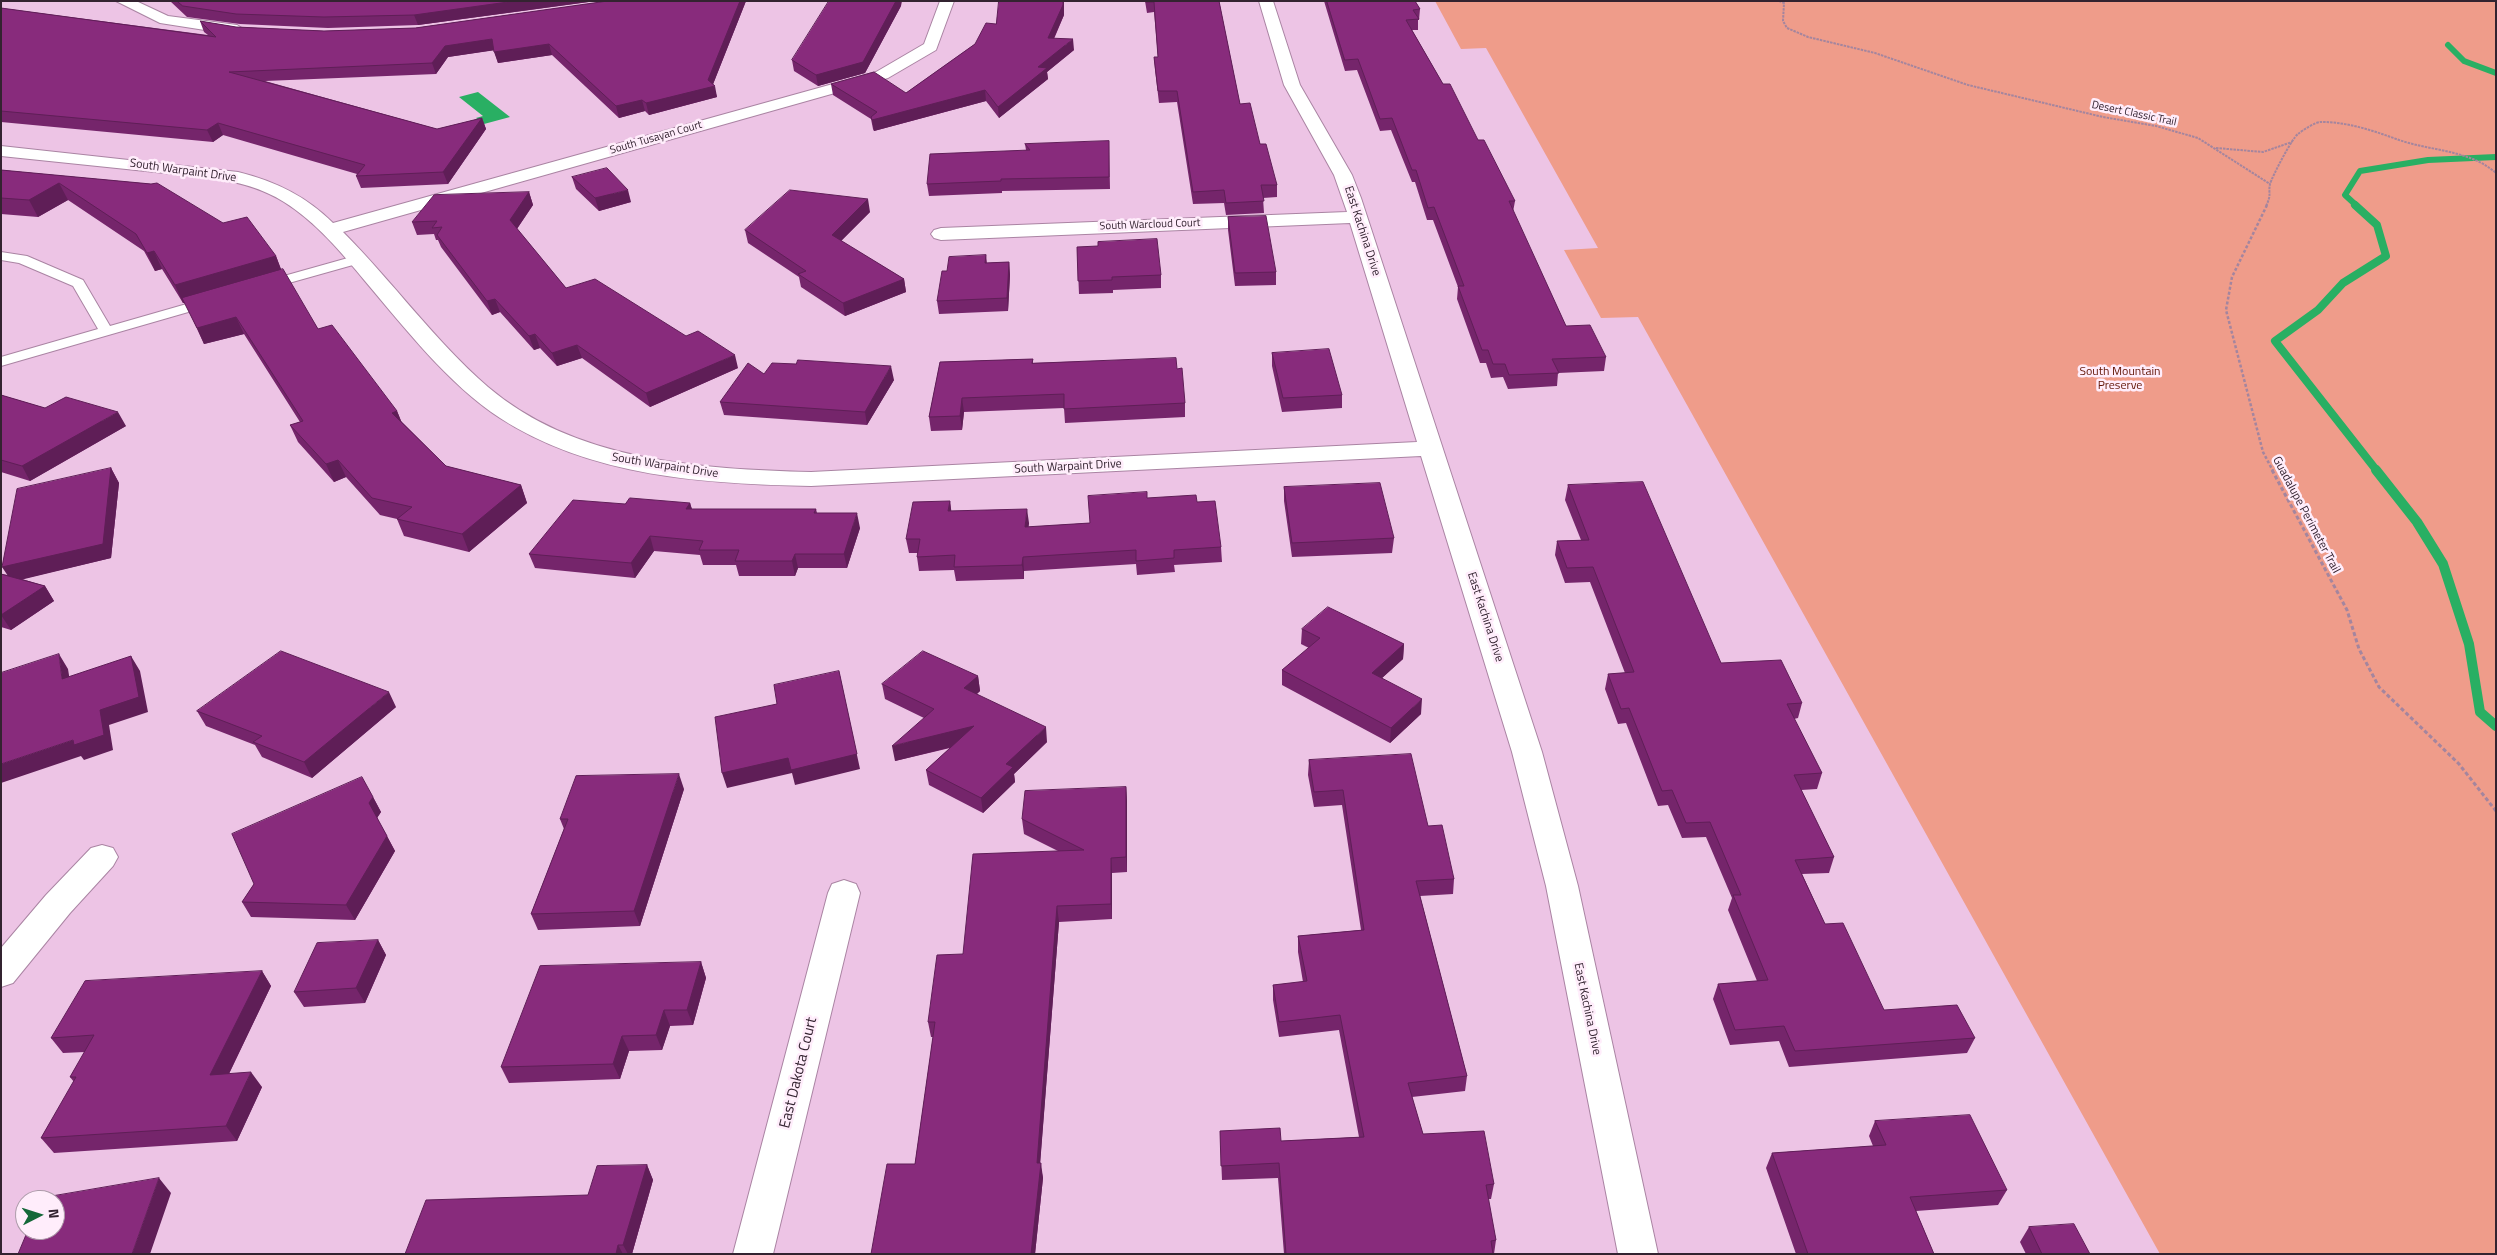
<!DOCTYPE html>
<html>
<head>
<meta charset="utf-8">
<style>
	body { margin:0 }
	#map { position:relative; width:2497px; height:1255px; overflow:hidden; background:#edc4e5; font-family:"Titillium Web",sans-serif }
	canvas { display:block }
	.frame { position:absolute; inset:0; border:2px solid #332330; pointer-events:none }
	.north { position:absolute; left:15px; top:1190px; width:50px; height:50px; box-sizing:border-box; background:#ffedfb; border:1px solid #ad9caa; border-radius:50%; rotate:85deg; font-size:14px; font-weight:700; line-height:20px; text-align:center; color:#332330 }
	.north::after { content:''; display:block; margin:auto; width:18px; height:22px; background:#156839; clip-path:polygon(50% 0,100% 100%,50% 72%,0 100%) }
</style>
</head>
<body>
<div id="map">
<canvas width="2497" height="1255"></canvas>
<div class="frame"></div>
<div class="north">N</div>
</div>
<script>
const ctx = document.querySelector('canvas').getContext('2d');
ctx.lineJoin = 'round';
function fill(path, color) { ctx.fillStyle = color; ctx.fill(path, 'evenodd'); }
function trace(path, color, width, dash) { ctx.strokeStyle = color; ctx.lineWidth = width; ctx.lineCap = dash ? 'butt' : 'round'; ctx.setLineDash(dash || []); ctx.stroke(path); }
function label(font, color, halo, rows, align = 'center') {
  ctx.font = font + ' "Titillium Web",sans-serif'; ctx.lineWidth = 5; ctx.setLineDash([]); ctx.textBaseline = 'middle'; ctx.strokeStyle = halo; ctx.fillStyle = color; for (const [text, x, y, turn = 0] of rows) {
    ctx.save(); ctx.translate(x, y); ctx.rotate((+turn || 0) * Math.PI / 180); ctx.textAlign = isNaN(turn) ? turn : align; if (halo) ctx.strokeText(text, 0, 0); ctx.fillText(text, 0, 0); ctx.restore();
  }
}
fill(new Path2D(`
	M1435 1H2496V1254H2160L1638 317 1601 318 1564 250 1598 248 1486 48 1461 49Z`), '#ef9c8a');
fill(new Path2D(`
	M478 92 510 117 484 124 476 118 483 116 459 97Z`), '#29af63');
trace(new Path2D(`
	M2448 45 2464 61 2496 73
	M2357 206 2345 195 2360 171 2428 160 2496 157`), '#29af63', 6);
trace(new Path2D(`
	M2355 205 2377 225 2386 256 2343 283 2318 310 2275 341 2377 471`), '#29af63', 8);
trace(new Path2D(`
	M2376 470 2417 522 2443 564 2469 644 2480 712 2496 726`), '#29af63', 10);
const service = new Path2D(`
	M1 252 27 256 83 280 110 326 211 297 218 301 216 304 1 366V357L98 329 73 286 19 263 1 260Z
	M355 256 360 257 362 260 360 263 264 290 257 286 259 283Z`);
const minor = new Path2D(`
	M116 1H136L168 16 237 25 245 30 237 35 160 23Z
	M940 1H954L936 50 888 78 343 232C393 282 434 340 488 387 576 462 701 469 811 472L1417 442 1350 223 941 240 934 238 931 234 934 230 941 228 1347 212 1334 175 1284 85 1259 1H1273L1300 85 1352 175 1361 198 1542 752 1578 886 1658 1254H1618L1546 886 1512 752 1421 456 811 486C706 484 591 477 500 418 449 385 404 327 365 281 341 252 316 222 284 202 262 188 238 182 213 178L1 156V146L238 172C275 181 306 196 333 223L876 72 924 44Z
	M102 845 113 848 118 857 113 866 70 913 13 983 1 987V948L46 895 91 848Z
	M844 880 856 884 860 893 773 1254H733L828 893 832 884Z`);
trace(service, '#aa84a3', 2);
trace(minor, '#aa84a3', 2);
trace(new Path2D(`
	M1779 1 1784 3 1783 21 1787 28 1808 37 1875 53 1968 85 2103 117 2156 126 2198 138 2270 184
	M2216 148 2263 152 2292 142
	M2266 206C2272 194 2268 194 2270 184 2272 177 2292 138 2298 134 2303 130 2315 122 2321 122 2349 122 2374 131 2399 140 2431 151 2470 150 2496 173`), '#a4859e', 2, [2.5, 1]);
trace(new Path2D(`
	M2267 205 2232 277 2226 310 2263 452 2273 471`), '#a4859e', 2.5, [3, 2]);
trace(new Path2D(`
	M2272 470 2347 610 2359 649 2379 687 2459 764 2496 811`), '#a4859e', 3, [4, 2.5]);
fill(service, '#fff');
fill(minor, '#fff');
fill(new Path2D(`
	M170 1H596L418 25 328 28 240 24 187 17Z
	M608 1H746L713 84 717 97 649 115 645 111 619 118 552 55 498 63 494 50 448 57 436 74 265 81 437 129 482 118 486 129 448 184 361 188 356 176 357 174 223 135 213 142 1 122V8L208 35 204 32 200 21 236 27 324 31 415 28Z
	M1145 1H1219L1240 104 1260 144 1277 185V197L1263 198 1264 213 1226 215 1224 203 1193 204 1177 102 1159 103 1155 69 1154 57H1158L1154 12 1147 13Z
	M1324 1H1415L1420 9 1419 20H1418V30H1412L1443 84 1515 201 1513 212 1566 326 1606 357 1604 371 1558 373 1557 386 1508 389 1503 377 1491 378 1486 363H1480L1457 299 1458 287 1433 220H1427L1415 182H1412L1391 130 1380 131 1357 70 1345 71Z
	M901 6 865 73 818 86 794 71 792 60Z
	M1064 15 1054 39 1074 50 1047 72 1048 79 999 118 986 101 874 131 873 129 871 119 833 95 831 84 906 93 975 44 996 24Z
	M1109 141 1110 189 1002 191V193L929 196 927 184 1026 150 1025 144Z
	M1 170 151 184 276 256 281 270 318 329 397 411 401 421 446 466 521 485 527 503 469 552 404 536 397 519 380 515 346 477 334 482 298 442 290 425 300 422 244 334 204 344 185 303H183L162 269 155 271 144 251 68 200 38 217 1 214Z
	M572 177 631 202 599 211 576 189Z
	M529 192 533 205 517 229 566 288 738 368 650 407 582 358 557 366 540 348 534 350 500 312 492 315 441 247 438 240H436L434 234 417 235 412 222Z
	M870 212 841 241 904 279 906 292 845 316 801 287 799 277 748 243 745 230Z
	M1228 217 1276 272V285L1235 286 1228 230Z
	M1077 247 1161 275V288L1113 290V293L1079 294Z
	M986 255 987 263 1009 262 1010 275 1008 311 939 314 937 301 947 271Z
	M1272 353 1342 395V408L1282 412 1272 366Z
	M1033 359V363L1177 369 1185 403V417L1065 423 1064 408 964 412 962 430 931 431 929 417 940 362Z
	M764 374 894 380 867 425 724 415 720 402Z
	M1 395 45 408 126 426 30 481 1 472Z
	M111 468 119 483 111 558 22 579 45 586 54 601 11 630 1 627V574L8 575Z
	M1568 485 1721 663 1802 703 1798 718 1794 719 1822 773 1817 789 1801 790 1834 857 1829 873 1802 874 1825 924 1884 1010 1975 1038 1967 1053 1789 1067 1779 1041 1730 1045 1713 999 1718 984 1757 981 1728 910 1732 898 1706 837 1682 838 1668 805 1658 806 1626 723 1618 724 1605 689 1608 674 1625 673 1590 582 1565 583 1555 555 1557 541 1581 540 1565 500Z
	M1284 487 1394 538 1392 553 1292 557 1284 501Z
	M1147 498 1197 502 1221 547 1222 562 1174 565 1175 572 1137 575 1136 564 1024 571V579L956 581 954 570 919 571 917 557 918 553H909L906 539 950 501 951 511 1029 523 1028 527 1090 523Z
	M690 503 692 509H816L817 513 860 528 847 568H798L795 576H739L736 565H703L700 555 654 551 635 578 535 568 529 554 625 504Z
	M1302 629 1404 644 1403 659 1382 678 1421 714 1390 743 1282 685V670L1309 648 1301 644Z
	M978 676 980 691 977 694 1047 742 1014 774 1015 782 983 813 929 785 926 770 950 748 895 761 924 718 885 699 882 684Z
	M396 707 312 778 262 757 255 745 206 726 197 711Z
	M1309 760 1428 826 1454 879 1453 894 1420 896 1467 1076 1465 1091 1412 1097 1423 1134 1494 1184 1491 1199H1488L1496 1240 1494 1254H1284L1278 1178 1222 1180 1220 1131 1281 1141 1359 1137 1339 1030 1279 1037 1273 1000V985L1303 982 1298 952V936L1361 930 1342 805 1314 807 1308 775Z
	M1126 787 1127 802V872L1112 873V919L1059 922 1040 1163 1043 1178 1035 1254H871L915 1164 933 1037H931L928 1022 963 954 1058 851 1024 834 1022 819Z
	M684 789 640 926 538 930 531 914 564 829 560 819Z
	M373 797 381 812 377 818 395 851 355 920 251 917 242 902 254 884Z
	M378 940 386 955 365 1003 304 1007 294 992Z
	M701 962 706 978 693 1025 670 1026 662 1050 629 1051 620 1079 509 1083 501 1067Z
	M262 971 271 986 229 1074 262 1087 237 1141 54 1153 41 1138 74 1082 70 1077 85 1052 63 1053 51 1038Z
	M1875 1121 2007 1190 1998 1205 1916 1211 1934 1254H1796L1766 1168 1772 1153 1873 1146 1869 1136Z
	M647 1165 653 1180 632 1254H405L588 1195Z
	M2029 1227 2090 1254H2026L2020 1242Z`), '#75256b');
fill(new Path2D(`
	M515 1H596L418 25 414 15Z
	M740 1H746L712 87 715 86 717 97 649 115 646 103 708 80Z
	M896 1H902L901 6 865 73 818 86 816 75Z
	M1063 1H1064V15L1049 49 1048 38Z
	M492 39 496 50 448 57 436 74 432 63 445 46Z
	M1073 39 1074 50 1047 72 1048 79 999 118 998 107 1038 67Z
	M549 44 552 55 498 63 494 52Z
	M985 90 986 101 874 131 872 120Z
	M642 100 645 111 619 118 616 106Z
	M482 118 486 129 448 184 443 172Z
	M218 123 223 135 213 142 207 130Z
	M59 183 68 200 38 217 29 200Z
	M628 190 631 202 599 211 595 198Z
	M529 192 533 205 514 233 510 220Z
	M868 199 870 212 834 248 832 235Z
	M154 251 162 269 155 271 147 253Z
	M276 256 283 274 183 303 175 285Z
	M1009 262 1010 275 1008 311 1007 298Z
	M904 279 906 292 845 316 843 303Z
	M495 299 500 312 492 315 487 301Z
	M236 317 244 334 204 344 197 328Z
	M535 334 540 348 534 350 529 336Z
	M577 345 582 358 557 366 552 353Z
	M735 355 738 368 650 407 646 393Z
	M891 366 894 380 867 425 865 412Z
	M962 398 964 412 962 430 960 416Z
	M397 411 404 428 392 413Z
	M118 412 126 426 30 481 22 466Z
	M338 460 346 477 334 482 326 464Z
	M111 468 119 483 111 558 12 582 2 567Z
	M521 485 527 503 469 552 462 534Z
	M950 501 952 516 948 511Z
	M690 503 694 517 686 509Z
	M1027 509 1029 523 1027 541 1025 527Z
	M857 513 860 528 847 568 844 554Z
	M650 536 654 551 635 578 631 563Z
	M795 554 798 568 795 576 792 561Z
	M1023 557 1024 571V579L1022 565Z
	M45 586 54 601 11 630 1 615Z
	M1404 644 1403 659 1371 688 1372 673Z
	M59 654 68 669 72 694 62 679Z
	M131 656 140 671 148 712 109 725 113 750 84 760 81 756 1 783V764L73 740 100 710Z
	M839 671 860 769 795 785 792 773 727 788 722 773Z
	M978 676 980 691 966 703 964 688Z
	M389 692 396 707 312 778 304 762Z
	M1422 699 1421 714 1390 743 1391 728Z
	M974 726 976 741 895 761 892 746Z
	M1046 727 1047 742 1014 774 1015 782 983 813 981 798 1006 764Z
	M679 774 684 789 640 926 634 911Z
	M1126 787 1127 802V872L1126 857Z
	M373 797 381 812 377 818 369 803Z
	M387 836 395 851 355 920 346 905Z
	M1111 858 1112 873V919L1111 904Z
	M1057 906 1059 922 1039 1178 1037 1163Z
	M378 940 386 955 365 1003 356 988Z
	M701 962 706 978 693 1025 687 1010Z
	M262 971 271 986 221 1090 210 1075Z
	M664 1010 670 1026 662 1050 656 1035Z
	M622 1036 629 1051 620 1079 613 1064Z
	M251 1072 262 1087 237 1141 226 1126Z
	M1041 1163 1043 1178 1035 1254H1031Z
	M647 1165 653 1180 632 1254H628L623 1245Z
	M159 1178 171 1193 150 1254H132Z
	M618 1245 623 1254H616Z`), '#5f1e57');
const building = new Path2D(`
	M177 1H515L414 15 324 17 236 14 183 6Z
	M608 1H740L708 80 715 86 646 103 642 100 616 106 549 44 494 52 492 39 445 46 432 63 229 72 437 129 482 118 443 172 356 176 365 165 218 123 207 130 1 111V8L216 37 200 21 236 27 324 31 415 28Z
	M829 1H896L863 62 816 75 792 60Z
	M999 1H1063V5L1048 38 1073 39 1038 67 1047 68 998 107 985 90 872 120 871 117 877 112 831 84 874 72 906 93 975 44 986 23 996 24Z
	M1146 1H1219L1240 104 1250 103 1260 144H1266L1277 185H1261L1264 201 1226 203 1224 190 1193 192 1177 91H1158L1154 57H1158L1154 2H1146Z
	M1327 1H1415L1420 9 1413 10 1419 19 1406 20 1443 84H1450L1478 140H1484L1515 201H1509L1566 326 1590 325 1606 357 1552 359 1559 373 1509 375 1505 364H1493L1488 350H1482L1458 286H1464L1434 207 1428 208 1416 170H1412L1392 118 1380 119 1358 59 1345 60Z
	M1109 141V177L1001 179V181L927 184 930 154 1030 150 1025 144Z
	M607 168 628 190 595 198 572 177Z
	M1 170 151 184 157 183 223 223 247 217 276 256 175 285 154 251 147 253 136 234 59 183 29 200 1 198Z
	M790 190 868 199 832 235 904 279 843 303 798 274 806 271 745 230Z
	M529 192 510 220 566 288 595 279 686 336 698 331 735 355 646 393 577 345 552 353 535 334 529 336 495 299 487 301 437 235 442 227 432 228 437 221 412 222 434 195Z
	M1266 216 1276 272 1235 273 1228 217Z
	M1157 239 1161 275 1112 277V280L1078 281 1077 247 1098 246V242Z
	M986 255 985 263 1009 262 1007 298 937 301 942 271H947L949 257Z
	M283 269 318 329 332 325 397 411 392 413 446 466 521 485 462 534 397 519 412 507 372 498 338 460 326 464 290 425 303 421 236 317 197 328 182 298Z
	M1329 349 1342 395 1283 398 1272 353Z
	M1176 358 1177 369 1182 368 1185 403 1064 409V394L962 398 960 416 929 417 940 362 1033 359 1032 363Z
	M798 360 891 366 865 412 720 402 748 363 764 374 772 363 796 364Z
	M1 395 45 408 66 397 118 412 22 466 1 460Z
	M111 468 103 544 2 567 17 489Z
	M1643 482 1721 663 1781 660 1802 703 1787 704 1822 773 1794 775 1834 857 1795 860 1825 924 1843 923 1884 1010 1957 1005 1975 1038 1795 1051 1784 1026 1735 1030 1718 984 1768 980 1733 895H1741L1710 822 1686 823 1672 790 1662 791 1629 708 1621 709 1608 674 1634 672 1593 567 1567 568 1557 541 1589 540 1568 485Z
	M1380 483 1394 538 1292 543 1284 487Z
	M1147 492V498L1196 495 1197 502 1215 501 1221 547 1174 550V558L1136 561V550L1023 557 1022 565 954 567 955 555 917 557 920 539H906L913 502 950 501 948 511 1027 509 1025 527 1090 523 1088 496Z
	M630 498 690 503 686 509H816L814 513H857L844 554H795L792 561H735L739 550H699L703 541 650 536 631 563 529 554 573 500 625 504Z
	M1 574 45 586 1 615Z
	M1328 607 1404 644 1372 673 1422 699 1391 728 1282 670 1320 638 1302 629Z
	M281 651 389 692 304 762 253 742 262 736 197 711Z
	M923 651 978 676 964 688 1046 727 1006 764 1013 767 981 798 926 770 974 726 892 746 934 709 882 684Z
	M59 654 62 679 131 656 139 697 100 710 104 735 74 745 73 740 1 764V673Z
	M839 671 857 754 791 770 788 758 722 773 715 717 777 704 774 685Z
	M1411 754 1428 826 1442 825 1454 879 1416 881 1467 1076 1408 1083 1423 1134 1484 1131 1494 1184 1486 1185 1496 1240 1491 1241 1493 1254H1286L1279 1163 1221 1166 1220 1131 1280 1128 1281 1141 1364 1137 1340 1015 1279 1022 1273 985 1307 981 1298 936 1364 930 1343 790 1314 792 1309 760Z
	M679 774 634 911 531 914 568 819H560L576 776Z
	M362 777 373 797 369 803 387 836 346 905 242 902 254 884 232 834Z
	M1126 787V857L1111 858V904L1057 906 1037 1163H1041L1031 1254H871L887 1164H915L935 1022H928L937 955 963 954 973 854 1084 850 1022 819 1025 791Z
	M378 940 356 988 294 992 317 943Z
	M701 962 687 1010H664L656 1035 622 1036 613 1064 501 1067 540 966Z
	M262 971 210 1075 251 1072 226 1126 41 1138 76 1077H70L94 1035 51 1038 85 981Z
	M1970 1115 2007 1190 1910 1197 1934 1254H1808L1772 1153 1886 1145 1875 1121Z
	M647 1165 623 1245H618L616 1254H405L426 1200 588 1195 597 1166Z
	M159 1178 132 1254H18L28 1230H55V1200H41L42 1198Z
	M2074 1224 2090 1254H2042L2029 1227Z`);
fill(building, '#882b7c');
trace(building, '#5f1e57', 1);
label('11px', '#332330', '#ffedfb', [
	["Desert Classic Trail",2134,114,12],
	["South Tusayan Court",656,138,-16],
	["South Warcloud Court",1150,225,-2]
]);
label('12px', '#332330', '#ffedfb', [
	["South Warpaint Drive",183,171,8],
	["East Kachina Drive",1362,231,72],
	["South Warpaint Drive",665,466,9],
	["South Warpaint Drive",1068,467,-3],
	["Guadalupe Perimeter Trail",2306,515,62],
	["East Kachina Drive",1485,617,72],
	["East Kachina Drive",1587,1009,78]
]);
label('12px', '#611405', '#ffedfb', [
	["South Mountain",2120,372],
	["Preserve",2120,386]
]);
label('15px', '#332330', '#ffedfb', [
	["East Dakota Court",799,1073,-76]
]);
</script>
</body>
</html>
